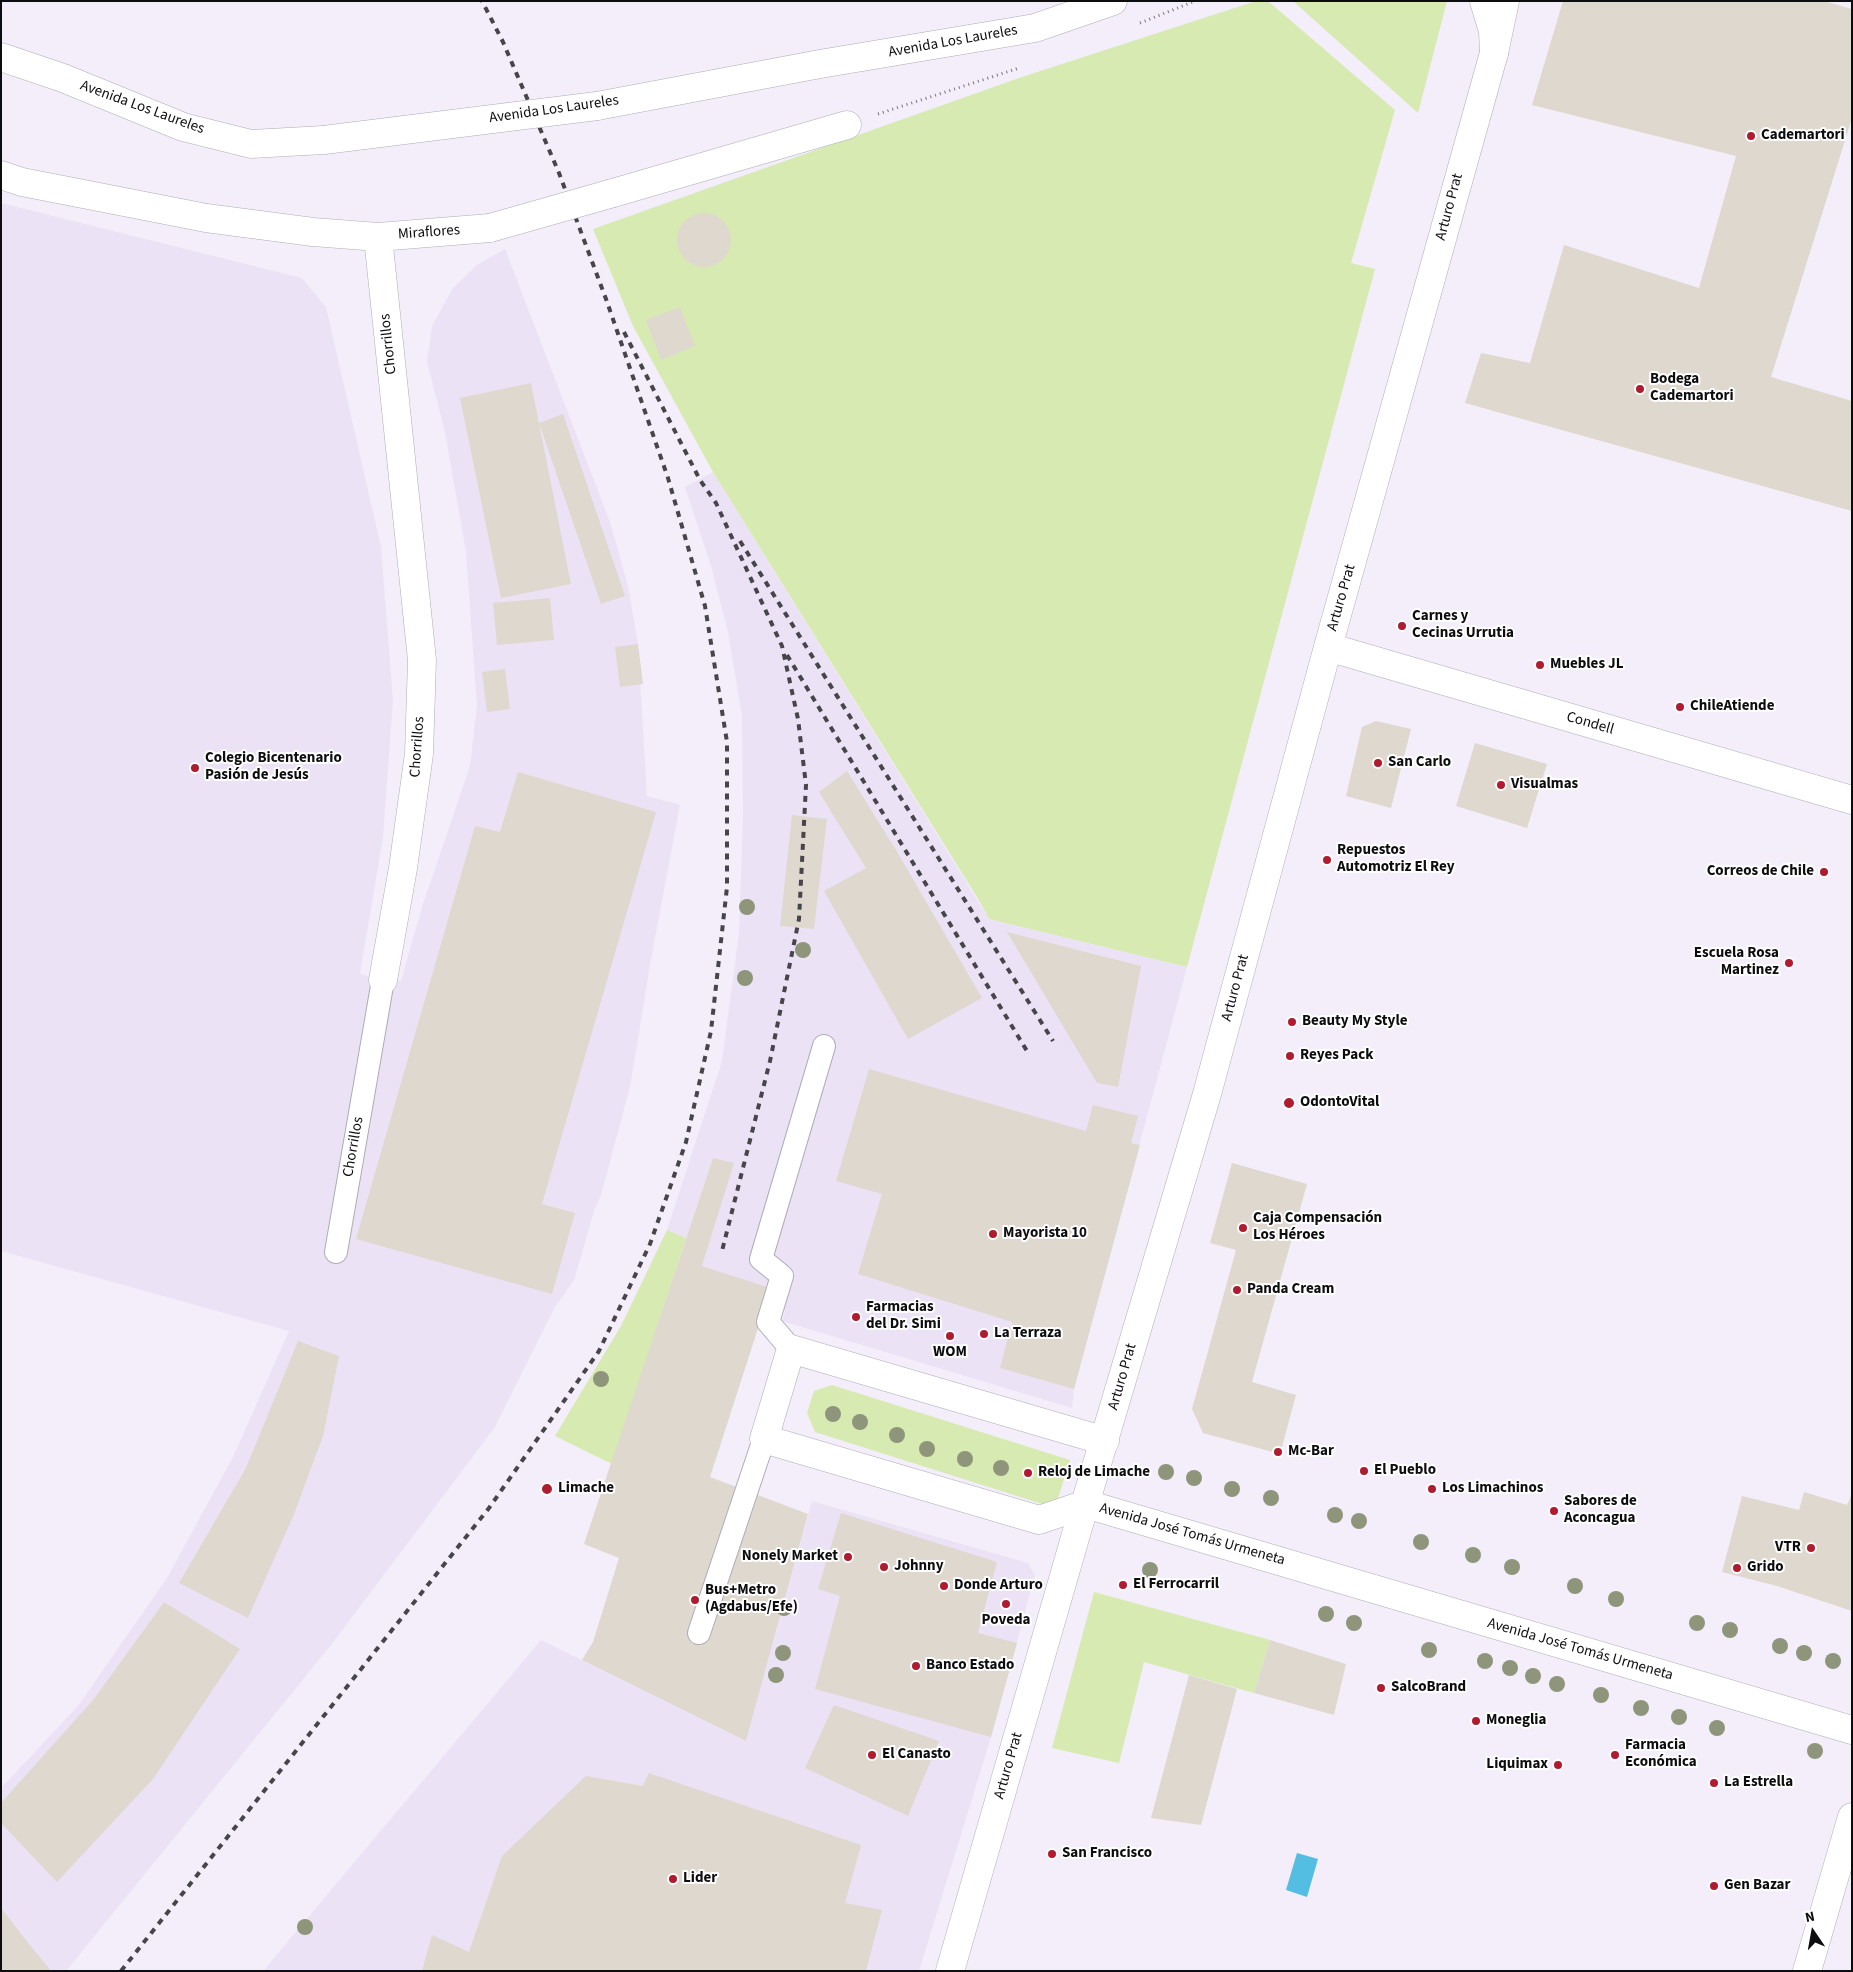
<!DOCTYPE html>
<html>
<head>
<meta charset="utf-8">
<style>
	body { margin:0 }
	#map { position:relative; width:1853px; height:1972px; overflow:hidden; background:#f3eef9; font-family:"Source Sans 3",sans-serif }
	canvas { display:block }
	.frame { position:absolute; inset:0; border:2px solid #0d0c0f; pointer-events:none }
	.north { position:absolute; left:1788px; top:1907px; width:50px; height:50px; -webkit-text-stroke:4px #fff; paint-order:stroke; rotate:348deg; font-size:14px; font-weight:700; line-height:20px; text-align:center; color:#0d0c0f }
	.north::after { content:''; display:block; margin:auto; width:18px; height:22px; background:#0d0c0f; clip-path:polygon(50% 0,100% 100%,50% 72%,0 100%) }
</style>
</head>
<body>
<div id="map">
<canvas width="1853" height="1972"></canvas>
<div class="frame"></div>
<div class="north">N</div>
</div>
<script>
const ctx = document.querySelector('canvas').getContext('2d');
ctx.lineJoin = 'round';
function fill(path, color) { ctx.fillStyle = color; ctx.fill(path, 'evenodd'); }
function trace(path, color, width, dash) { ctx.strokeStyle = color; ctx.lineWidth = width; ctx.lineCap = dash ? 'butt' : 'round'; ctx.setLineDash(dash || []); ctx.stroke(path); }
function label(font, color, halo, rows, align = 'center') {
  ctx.font = font + ' "Source Sans 3",sans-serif'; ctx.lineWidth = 4; ctx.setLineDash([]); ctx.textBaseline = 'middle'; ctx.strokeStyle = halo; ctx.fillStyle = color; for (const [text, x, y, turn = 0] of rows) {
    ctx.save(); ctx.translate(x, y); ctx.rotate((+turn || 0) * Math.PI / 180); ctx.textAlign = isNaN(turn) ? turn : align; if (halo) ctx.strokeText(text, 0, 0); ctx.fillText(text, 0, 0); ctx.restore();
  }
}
fill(new Path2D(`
	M1 203 302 278 326 307 381 547 393 700 383 837 360 974 383 980 401 981 422 907 470 766 477 706 466 552 445 432 427 362 432 326 453 288 477 265 505 249 610 522 628 586 638 644 647 796 680 805 651 959 630 1087 601 1195 595 1208 574 1280 555 1307 495 1427 331 1645 66 1971H1V1788L78 1706 167 1578 234 1455 289 1331 1 1251Z
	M713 472 989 919 1187 967 1074 1389 1072 1408 782 1321 785 1311 766 1308 771 1288 702 1266 733 1163 713 1158 686 1238 667 1230 722 1061 739 933 743 814 742 716 728 632 711 566 685 487Z
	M812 1501 1028 1563 1035 1575 991 1737 919 1971H263L541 1640 746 1741Z`), '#ebe3f5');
fill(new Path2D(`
	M1256 1H1268L1395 110 1351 263 1375 269 1187 967 989 919 980 902 713 472 633 326 593 229 1019 78Z
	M1293 1H1447L1418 113Z
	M667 1230 686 1238 612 1464 555 1436 621 1326Z
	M832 1385 1070 1460 1055 1508 815 1432 807 1413 814 1391Z
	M1094 1592 1270 1640 1254 1693 1144 1662 1119 1763 1052 1748Z`), '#d6eab1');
fill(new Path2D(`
	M1297 1853 1318 1859 1307 1897 1286 1890Z`), '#54bde2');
fill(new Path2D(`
	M1563 1H1824L1852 9V118L1771 377 1852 401V511L1465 403 1481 353 1530 363 1564 245 1699 288 1736 156 1532 105Z
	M677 240a27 27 0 1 1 54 0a27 27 0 1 1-54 0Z
	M680 307 695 346 661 360 646 320Z
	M531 383 571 584 501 598 460 398Z
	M563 414 625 596 601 604 539 423Z
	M550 598 554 640 497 645 493 603Z
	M638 644 643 684 620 687 615 647Z
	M505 669 510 709 487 712 482 672Z
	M1376 721 1411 729 1391 808 1346 796 1362 727Z
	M1475 743 1547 764 1527 828 1456 806Z
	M847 771 896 850 982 998 908 1039 824 891 866 868 819 792Z
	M518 772 656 812 542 1204 575 1213 552 1294 356 1239 475 826 500 832Z
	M792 815 827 819 814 929 780 926Z
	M1007 932 1141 966 1118 1087 1097 1083Z
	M869 1069 1086 1131 1093 1105 1138 1116 1131 1143 1140 1145 1074 1389 1000 1368 1012 1322 858 1274 882 1194 836 1181Z
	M713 1158 734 1163 702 1266 771 1288 710 1477 808 1514 746 1741 582 1660 593 1642 619 1558 584 1544Z
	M1232 1163 1307 1184 1252 1382 1296 1395 1280 1454 1203 1433 1192 1409 1236 1250 1210 1243Z
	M298 1341 339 1356 323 1436 294 1514 248 1618 179 1583 246 1468Z
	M1804 1492 1847 1505 1852 1493V1611L1777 1586 1722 1572 1742 1496 1799 1510Z
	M841 1513 997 1562 978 1633 1017 1643 991 1737 815 1689 840 1596 818 1589Z
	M164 1602 240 1649 153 1779 57 1882 1 1823V1803L94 1699Z
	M1270 1640 1346 1664 1334 1715 1254 1693Z
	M1189 1675 1237 1689 1201 1825 1151 1818Z
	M834 1705 939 1741 908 1816 805 1768Z
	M649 1773 861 1845 845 1903 882 1910 866 1971H422L432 1935 469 1952 502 1856 586 1776 643 1786Z
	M1 1908 25 1939 51 1971H1Z`), '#dfd8ce');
const service = new Path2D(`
	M336 1252 383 980
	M791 1349 768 1322 782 1276 761 1259 824 1046
	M699 1633 764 1439`);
const minor = new Path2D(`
	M1 175 22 182 206 218 313 232 378 237 490 228
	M613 193 847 125
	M378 237 422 660 419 754 403 868 383 980
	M1086 1504 1039 1520 764 1439 791 1349 1105 1441
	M1807 1971 1852 1817`);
const tertiary = new Path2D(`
	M1328 647 1852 800
	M1086 1504 1852 1730
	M950 1971 1077 1531 1207 1094 1328 647 1494 53 1505 1`);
const primary = new Path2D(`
	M1484 1 1493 31 1494 53
	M1 57 63 78 183 127 251 144 324 140
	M597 106 820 64 1035 28 1113 1`);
trace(service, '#b0abb6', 24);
trace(minor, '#b0abb6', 29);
trace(tertiary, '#b0abb6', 29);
trace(primary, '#b0abb6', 29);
trace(new Path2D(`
	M1140 23 1195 1
	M878 114 1019 68`), '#79767d', 3, [1, 4]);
trace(service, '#fff', 22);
trace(minor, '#fff', 28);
trace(tertiary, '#fff', 28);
trace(primary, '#fff', 28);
trace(new Path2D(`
	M624 332 700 480 716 503 782 646 798 719 806 785 799 919 770 1061 722 1251
	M740 541 1053 1041
	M787 655 1027 1051
	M121 1971 489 1508 599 1351 650 1244 686 1142 711 1031 727 887V742L705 606 668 478 606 299 559 173 503 42 482 1`), '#47454a', 4, [6, 6]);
const minorBridge = new Path2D(`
	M490 228 613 193`);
const primaryBridge = new Path2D(`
	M324 140 597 106`);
trace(minorBridge, '#b0abb6', 29, []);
trace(primaryBridge, '#b0abb6', 29, []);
trace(minorBridge, '#fff', 28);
trace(primaryBridge, '#fff', 28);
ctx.fillStyle = '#8e957a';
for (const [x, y] of [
	[747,907],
	[803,950],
	[745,978],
	[601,1379],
	[833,1414],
	[860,1422],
	[897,1435],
	[927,1449],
	[965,1459],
	[1001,1468],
	[1166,1472],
	[1194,1478],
	[1232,1489],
	[1271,1498],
	[1335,1515],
	[1359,1521],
	[1421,1542],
	[1473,1555],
	[1512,1567],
	[1150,1570],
	[1575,1586],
	[1616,1599],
	[784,1608],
	[1326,1614],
	[1354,1623],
	[1697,1623],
	[1730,1630],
	[1780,1646],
	[1429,1650],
	[783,1653],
	[1804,1653],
	[1485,1661],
	[1833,1661],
	[1510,1668],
	[776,1675],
	[1533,1676],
	[1557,1684],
	[1601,1695],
	[1641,1708],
	[1679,1717],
	[1717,1728],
	[1815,1751],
	[305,1927]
]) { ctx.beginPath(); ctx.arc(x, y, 8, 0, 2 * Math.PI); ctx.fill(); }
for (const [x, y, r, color] of [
	[1751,136,5,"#af1b2f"],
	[1640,389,5,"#af1b2f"],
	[1402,626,5,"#af1b2f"],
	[1540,665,5,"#af1b2f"],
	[1680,707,5,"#af1b2f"],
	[1378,763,5,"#af1b2f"],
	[195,768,5,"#af1b2f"],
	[1501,785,5,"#af1b2f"],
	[1327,860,5,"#af1b2f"],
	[1824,872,5,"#af1b2f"],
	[1789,963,5,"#af1b2f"],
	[1292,1022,5,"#af1b2f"],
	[1290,1056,5,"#af1b2f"],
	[1289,1103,6,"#af1b2f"],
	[1243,1228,5,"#af1b2f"],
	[993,1234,5,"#af1b2f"],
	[1237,1290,5,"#af1b2f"],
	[856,1317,5,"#af1b2f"],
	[984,1334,5,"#af1b2f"],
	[950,1336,5,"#af1b2f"],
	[1278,1452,5,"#af1b2f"],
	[1364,1471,5,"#af1b2f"],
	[1028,1473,5,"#af1b2f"],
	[547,1489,6,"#af1b2f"],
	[1432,1489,5,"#af1b2f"],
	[1554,1511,5,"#af1b2f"],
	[1811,1548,5,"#af1b2f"],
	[848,1557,5,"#af1b2f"],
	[884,1567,5,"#af1b2f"],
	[1737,1568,5,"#af1b2f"],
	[1123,1585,5,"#af1b2f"],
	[944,1586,5,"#af1b2f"],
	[695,1600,5,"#af1b2f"],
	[1006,1604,5,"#af1b2f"],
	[916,1666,5,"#af1b2f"],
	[1381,1688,5,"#af1b2f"],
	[1476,1721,5,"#af1b2f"],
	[872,1755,5,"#af1b2f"],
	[1615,1755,5,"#af1b2f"],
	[1558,1765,5,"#af1b2f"],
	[1714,1783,5,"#af1b2f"],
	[1052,1854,5,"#af1b2f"],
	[673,1879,5,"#af1b2f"],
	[1714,1886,5,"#af1b2f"]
]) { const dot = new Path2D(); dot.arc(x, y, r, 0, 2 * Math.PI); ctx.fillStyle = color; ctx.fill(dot); trace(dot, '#fff', 2); }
label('15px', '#0d0c0f', '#fff', [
	["Avenida Los Laureles",953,42,-10],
	["Avenida Los Laureles",142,108,20],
	["Avenida Los Laureles",554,110,-8],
	["Arturo Prat",1450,207,-75],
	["Miraflores",429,233,-4],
	["Chorrillos",389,344,-96],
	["Arturo Prat",1342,598,-74],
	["Condell",1590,724,16],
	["Chorrillos",418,747,-86],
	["Arturo Prat",1236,988,-75],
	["Chorrillos",354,1147,-80],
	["Arturo Prat",1123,1377,-74],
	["Avenida José Tomás Urmeneta",1192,1535,16],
	["Avenida José Tomás Urmeneta",1580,1650,16],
	["Arturo Prat",1009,1766,-74]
]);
label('bold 15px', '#0d0c0f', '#fff', [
	["Cademartori",1761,136],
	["Bodega",1650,380],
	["Cademartori",1650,397],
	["Carnes y",1412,617],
	["Cecinas Urrutia",1412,634],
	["Muebles JL",1550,665],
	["ChileAtiende",1690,707],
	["Colegio Bicentenario",205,759],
	["Pasión de Jesús",205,776],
	["San Carlo",1388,763],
	["Visualmas",1511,785],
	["Repuestos",1337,851],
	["Automotriz El Rey",1337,868],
	["Correos de Chile",1814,872,"right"],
	["Escuela Rosa",1779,954,"right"],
	["Martinez",1779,971,"right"],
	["Beauty My Style",1302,1022],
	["Reyes Pack",1300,1056],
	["OdontoVital",1300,1103],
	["Caja Compensación",1253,1219],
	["Los Héroes",1253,1236],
	["Mayorista 10",1003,1234],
	["Panda Cream",1247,1290],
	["Farmacias",866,1308],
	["del Dr. Simi",866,1325],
	["La Terraza",994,1334],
	["WOM",950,1353,"center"],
	["Mc-Bar",1288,1452],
	["El Pueblo",1374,1471],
	["Reloj de Limache",1038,1473],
	["Limache",558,1489],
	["Los Limachinos",1442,1489],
	["Sabores de",1564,1502],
	["Aconcagua",1564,1519],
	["VTR",1801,1548,"right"],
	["Nonely Market",838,1557,"right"],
	["Johnny",894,1567],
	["Grido",1747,1568],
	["El Ferrocarril",1133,1585],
	["Donde Arturo",954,1586],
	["Bus+Metro",705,1591],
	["(Agdabus/Efe)",705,1608],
	["Poveda",1006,1621,"center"],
	["Banco Estado",926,1666],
	["SalcoBrand",1391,1688],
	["Moneglia",1486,1721],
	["Farmacia",1625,1746],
	["Económica",1625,1763],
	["El Canasto",882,1755],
	["Liquimax",1548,1765,"right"],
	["La Estrella",1724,1783],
	["San Francisco",1062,1854],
	["Lider",683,1879],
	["Gen Bazar",1724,1886]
], 'left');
</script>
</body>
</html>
